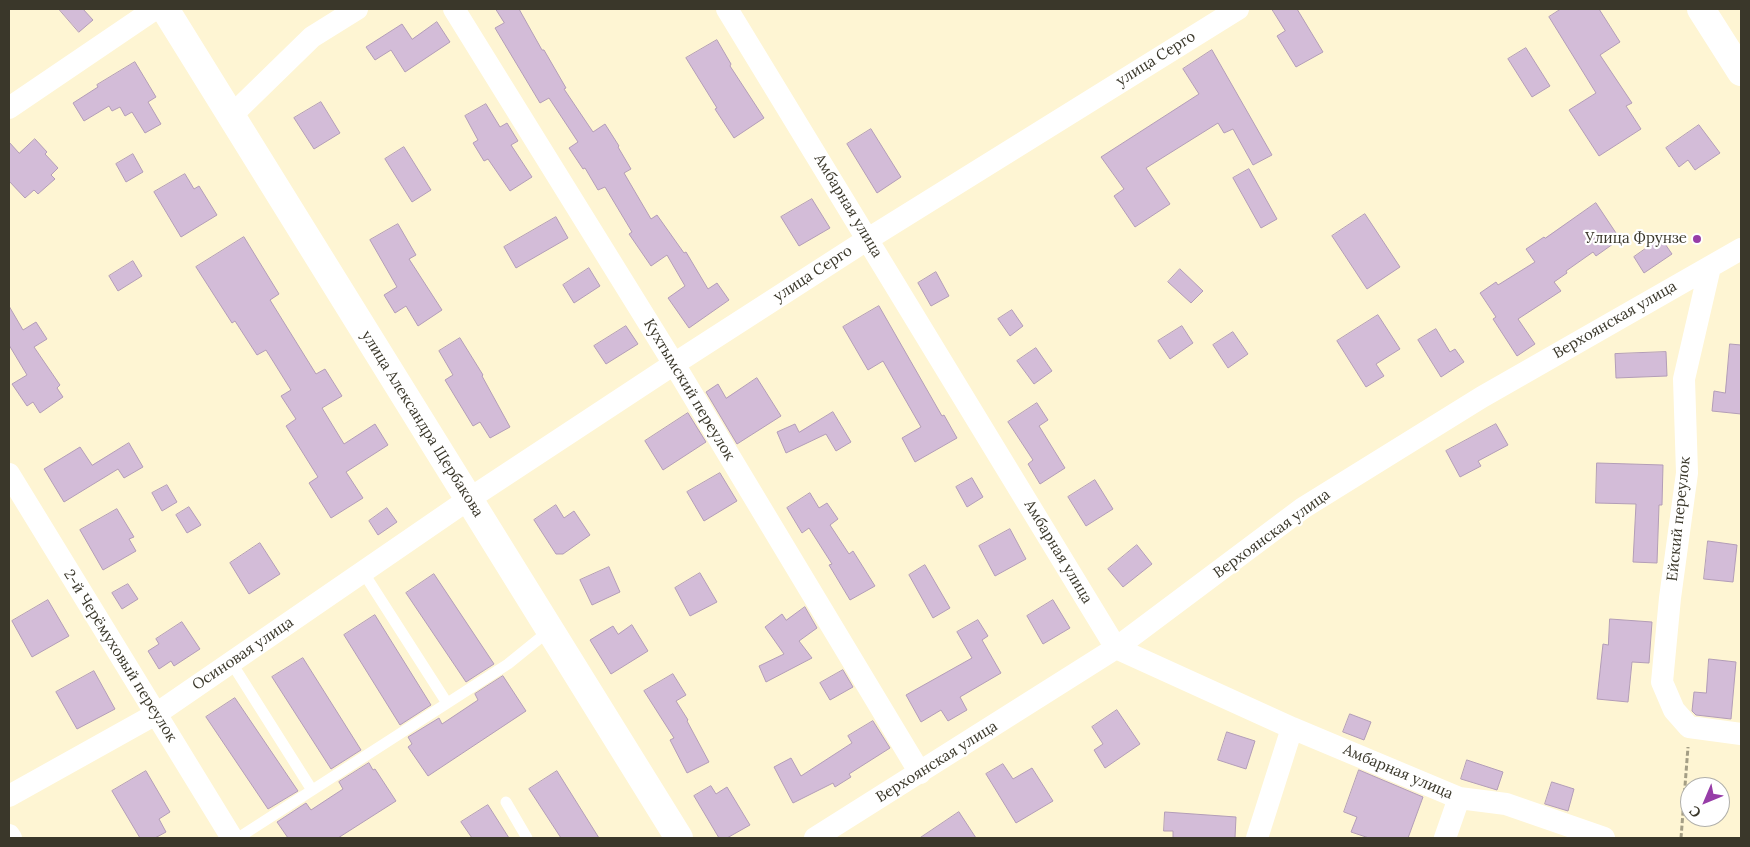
<!DOCTYPE html>
<html>
<head>
<meta charset="utf-8">
<style>
	body { margin:0 }
	#map { position:relative; width:1750px; height:847px; overflow:hidden; background:#fef5d3; font-family:Lora,serif }
	canvas { display:block }
	.frame { position:absolute; inset:0; border:10px solid #3a372a; pointer-events:none }
	.north { position:absolute; left:1680px; top:777px; width:50px; height:50px; box-sizing:border-box; background:#fff; border:1px solid #b0afaa; border-radius:50%; rotate:225deg; font-size:14px; font-weight:700; line-height:20px; text-align:center; color:#3a372a }
	.north::after { content:''; display:block; margin:auto; width:18px; height:22px; background:#973da8; clip-path:polygon(50% 0,100% 100%,50% 72%,0 100%) }
</style>
</head>
<body>
<div id="map">
<canvas width="1750" height="847"></canvas>
<div class="frame"></div>
<div class="north">С</div>
</div>
<script>
const ctx = document.querySelector('canvas').getContext('2d');
ctx.lineJoin = 'round';
function fill(path, color) { ctx.fillStyle = color; ctx.fill(path, 'evenodd'); }
function trace(path, color, width, dash) { ctx.strokeStyle = color; ctx.lineWidth = width; ctx.lineCap = dash ? 'butt' : 'round'; ctx.setLineDash(dash || []); ctx.stroke(path); }
function label(font, color, halo, rows, align = 'center') {
  ctx.font = font + ' Lora,serif'; ctx.lineWidth = 4.5; ctx.setLineDash([]); ctx.textBaseline = 'middle'; ctx.strokeStyle = halo; ctx.fillStyle = color; for (const [text, x, y, turn = 0] of rows) {
    ctx.save(); ctx.translate(x, y); ctx.rotate((+turn || 0) * Math.PI / 180); ctx.textAlign = isNaN(turn) ? turn : align; if (halo) ctx.strokeText(text, 0, 0); ctx.fillText(text, 0, 0); ctx.restore();
  }
}
const building = new Path2D(`
	M59 9H83L93 20 79 32Z
	M496 9H519L542 50H544L566 88 564 89 593 132 605 124 619 146 618 147 631 169 624 173 651 219 657 215 684 253 686 252 708 289 717 283 729 300 689 328 668 298 685 286 667 255 651 266 629 234 632 232 605 187 598 190 585 168 583 169 569 148 578 142 549 98 540 103 495 28 504 23Z
	M1272 9H1297L1323 52 1296 67 1277 36 1285 31Z
	M1561 9H1599L1620 42 1600 55 1632 103 1626 106 1641 129 1599 156 1569 110 1596 93 1549 17Z
	M437 22 450 42 405 72 391 50 375 60 366 47 402 24 412 39Z
	M717 40 731 64 730 66 764 118 734 138 715 109 717 108 686 58Z
	M1526 48 1550 86 1532 97 1508 59Z
	M1212 50 1272 155 1253 165 1233 129 1224 133 1218 123 1146 168 1170 204 1135 227 1114 196 1124 189 1101 157 1199 94 1183 69Z
	M135 62 156 97 148 102 161 124 145 133 132 112 125 116 120 107 112 111 109 106 84 121 73 103 98 87 97 85Z
	M321 102 340 133 314 149 294 118Z
	M486 104 500 127 507 123 518 141 511 145 532 177 510 191 488 159 484 161 473 143 478 140 465 116Z
	M1699 125 1720 153 1695 170 1688 160 1679 167 1666 148Z
	M871 129 901 177 877 193 847 144Z
	M35 139 47 152 45 154 58 168 51 175 55 179 38 194 34 190 25 198 9 181V142L19 153Z
	M404 147 431 190 412 202 385 159Z
	M133 154 143 172 126 182 116 164Z
	M1249 169 1277 219 1261 228 1233 178Z
	M185 174 194 189 199 186 217 215 181 237 154 192Z
	M812 199 830 228 799 246 781 217Z
	M1596 203 1620 239 1596 256 1593 252 1566 271 1567 273 1554 282 1561 291 1518 319 1535 344 1517 356 1493 319 1496 317 1480 293 1496 282 1498 285 1535 262 1526 249 1544 237 1545 238Z
	M1365 214 1400 267 1367 289 1332 236Z
	M556 217 568 238 516 268 504 247Z
	M398 224 416 255 409 259 442 310 418 326 406 306 395 313 384 295 397 287 370 240Z
	M244 237 279 294 270 300 316 374 325 369 342 396 322 408 344 444 375 424 388 445 346 472 363 498 331 518 309 483 318 477 286 426 296 419 281 396 291 390 266 350 257 355 235 321 232 323 196 267Z
	M1661 238 1672 254 1644 273 1634 257Z
	M133 261 142 276 118 291 109 276Z
	M589 268 600 286 574 303 563 285Z
	M1180 269 1203 291 1191 303 1168 282Z
	M936 272 949 296 931 306 918 283Z
	M9 306 23 330 36 322 47 339 34 347 60 385 57 388 63 397 40 413 33 402 27 406 12 384 27 375 9 345Z
	M879 306 942 416 944 415 957 438 915 462 902 438 921 427 883 361 868 370 843 327Z
	M1012 310 1023 326 1010 336 998 319Z
	M1378 315 1400 349 1376 364 1384 376 1366 387 1337 341Z
	M626 326 638 344 606 364 594 346Z
	M1182 326 1193 343 1170 359 1158 341Z
	M1436 329 1450 352 1455 349 1464 362 1441 377 1418 340Z
	M1233 332 1248 354 1228 368 1213 345Z
	M460 338 483 375 482 376 510 427 490 438 480 422 473 426 445 380 453 375 439 351Z
	M1730 344 1741 345V414L1712 411 1714 391 1725 393Z
	M1036 348 1052 371 1034 384 1017 361Z
	M1666 352 1667 376 1616 378 1615 354Z
	M757 378 781 416 737 444 706 392 718 384 726 398Z
	M1037 403 1048 420 1039 426 1065 468 1040 484 1028 464 1033 460 1008 422Z
	M833 412 851 442 836 451 826 434 786 453 777 432 795 424 799 432Z
	M688 413 706 442 663 470 645 441Z
	M1496 424 1508 445 1478 461 1481 466 1460 477 1446 451Z
	M129 443 143 467 124 478 118 469 64 502 44 469 80 447 92 465Z
	M1597 463 1663 465 1662 505H1659L1657 563 1633 562 1636 504 1596 503Z
	M720 473 737 501 704 521 687 492Z
	M972 478 983 497 967 507 956 487Z
	M1095 480 1113 509 1086 526 1068 497Z
	M167 485 177 502 162 511 152 493Z
	M810 493 819 508 827 503 838 519 830 525 849 554 853 551 875 586 850 600 829 565 832 564 809 528 802 533 787 508Z
	M556 505 564 518 574 511 590 535 563 554H556L534 520Z
	M189 507 201 525 187 533 176 515Z
	M387 508 397 522 378 535 369 521Z
	M117 509 134 537 129 539 136 551 103 570 80 530Z
	M1010 529 1026 559 995 576 979 546Z
	M1708 541 1737 545 1733 582 1704 579Z
	M260 543 280 574 249 594 230 563Z
	M1137 545 1152 564 1123 587 1108 569Z
	M925 565 950 608 933 618 909 575Z
	M609 567 620 592 592 605 580 580Z
	M700 573 717 602 690 616 675 588Z
	M434 574 494 664 466 682 406 593Z
	M128 584 138 599 122 609 112 593Z
	M48 600 69 636 32 657 12 621Z
	M1053 600 1070 628 1043 644 1027 616Z
	M805 607 817 628 799 641 812 658 766 682 759 666 784 654 765 627 782 614 786 620Z
	M375 615 431 705 400 725 344 635Z
	M1610 619 1652 622 1649 663 1632 662 1628 702 1597 699 1603 644 1608 645Z
	M978 620 988 636 982 640 1001 673 960 697 967 710 948 721 941 710 921 722 906 695 972 658 957 632Z
	M182 622 200 649 174 666 171 661 159 669 148 651 159 644 156 639Z
	M632 625 648 651 611 674 590 640 613 626 618 634Z
	M303 658 361 750 331 769 272 677Z
	M1709 659 1736 662 1731 719 1696 715 1692 711 1694 692 1706 693Z
	M843 670 853 687 830 700 820 683Z
	M94 671 115 709 77 729 56 692Z
	M673 674 686 695 676 701 688 720 687 721 709 762 687 773 670 740 674 738 644 691Z
	M503 676 526 711 428 776 408 747 412 744 408 737 439 718 442 724 478 700 475 694Z
	M235 698 298 791 268 809 206 717Z
	M1117 710 1140 744 1105 768 1094 750 1103 744 1092 727Z
	M1350 714 1371 722 1364 740 1343 732Z
	M873 721 890 748 849 774 851 777 835 787 833 783 793 803 774 767 791 758 801 776 852 743 848 736Z
	M1227 732 1255 741 1246 769 1218 760Z
	M1467 760 1503 772 1497 790 1461 779Z
	M369 763 373 770 375 769 396 801 338 838H288L277 822 306 803 311 810 343 789 339 782Z
	M1003 764 1013 779 1032 768 1053 801 1016 823 986 774Z
	M1359 770 1423 797 1408 838H1369L1351 832 1357 817 1344 812Z
	M146 771 170 812 159 819 166 832 155 838H140L112 791Z
	M557 771 599 838H561L529 789Z
	M1552 782 1574 789 1568 811 1545 804Z
	M711 786 716 794 727 787 750 825 727 838H719L694 796Z
	M488 805 509 838H472L461 822Z
	M959 812 976 838H920Z
	M1165 812 1236 817 1235 838H1173V831H1164Z`);
fill(building, '#d3bcd8');
trace(building, '#b39db7', 1);
trace(new Path2D(`
	M1681 838 1688 747`), '#a49e85', 3, [5, 2.5]);
trace(new Path2D(`
	M363 572 447 703
	M231 662 312 790
	M506 802 527 838
	M238 838 508 664 550 630`), '#fff', 11);
trace(new Path2D(`
	M454 9 674 364 920 773
	M727 9 1116 648 1292 728 1459 798 1506 804 1604 838
	M9 108 155 9
	M231 116 312 37 357 9
	M1710 267 1684 379 1687 473 1670 598 1662 682 1674 710 1689 727 1741 734
	M9 474 232 838
	M9 796 156 714 469 499 674 364 868 239 1238 9
	M9 835 11 838
	M815 838 1116 648 1303 508 1482 397 1741 249
	M1257 838 1292 728
	M1445 838 1459 798`), '#fff', 22);
trace(new Path2D(`
	M165 9 679 838
	M1701 9 1741 72`), '#fff', 28);
for (const [x, y, r, color] of [
	[1697,239,5,"#973da8"]
]) { const dot = new Path2D(); dot.arc(x, y, r, 0, 2 * Math.PI); ctx.fillStyle = color; ctx.fill(dot); trace(dot, '#fff', 2); }
label('15px', '#3a372a', '#fff', [
	["улица Серго",1156,59,-32],
	["Амбарная улица",848,206,59],
	["улица Серго",813,274,-33],
	["Верхоянская улица",1615,320,-30],
	["Кухтымский переулок",689,390,59],
	["улица Александра Щербакова",422,424,58],
	["Ейский переулок",1679,519,-84],
	["Верхоянская улица",1272,534,-36],
	["Амбарная улица",1058,552,59],
	["Осиновая улица",243,654,-34],
	["2-й Черёмуховый переулок",120,656,58],
	["Верхоянская улица",937,762,-32],
	["Амбарная улица",1398,772,23]
]);
label('15px', '#3a372a', '#fff', [
	["Улица Фрунзе",1687,239]
], 'right');
</script>
</body>
</html>
